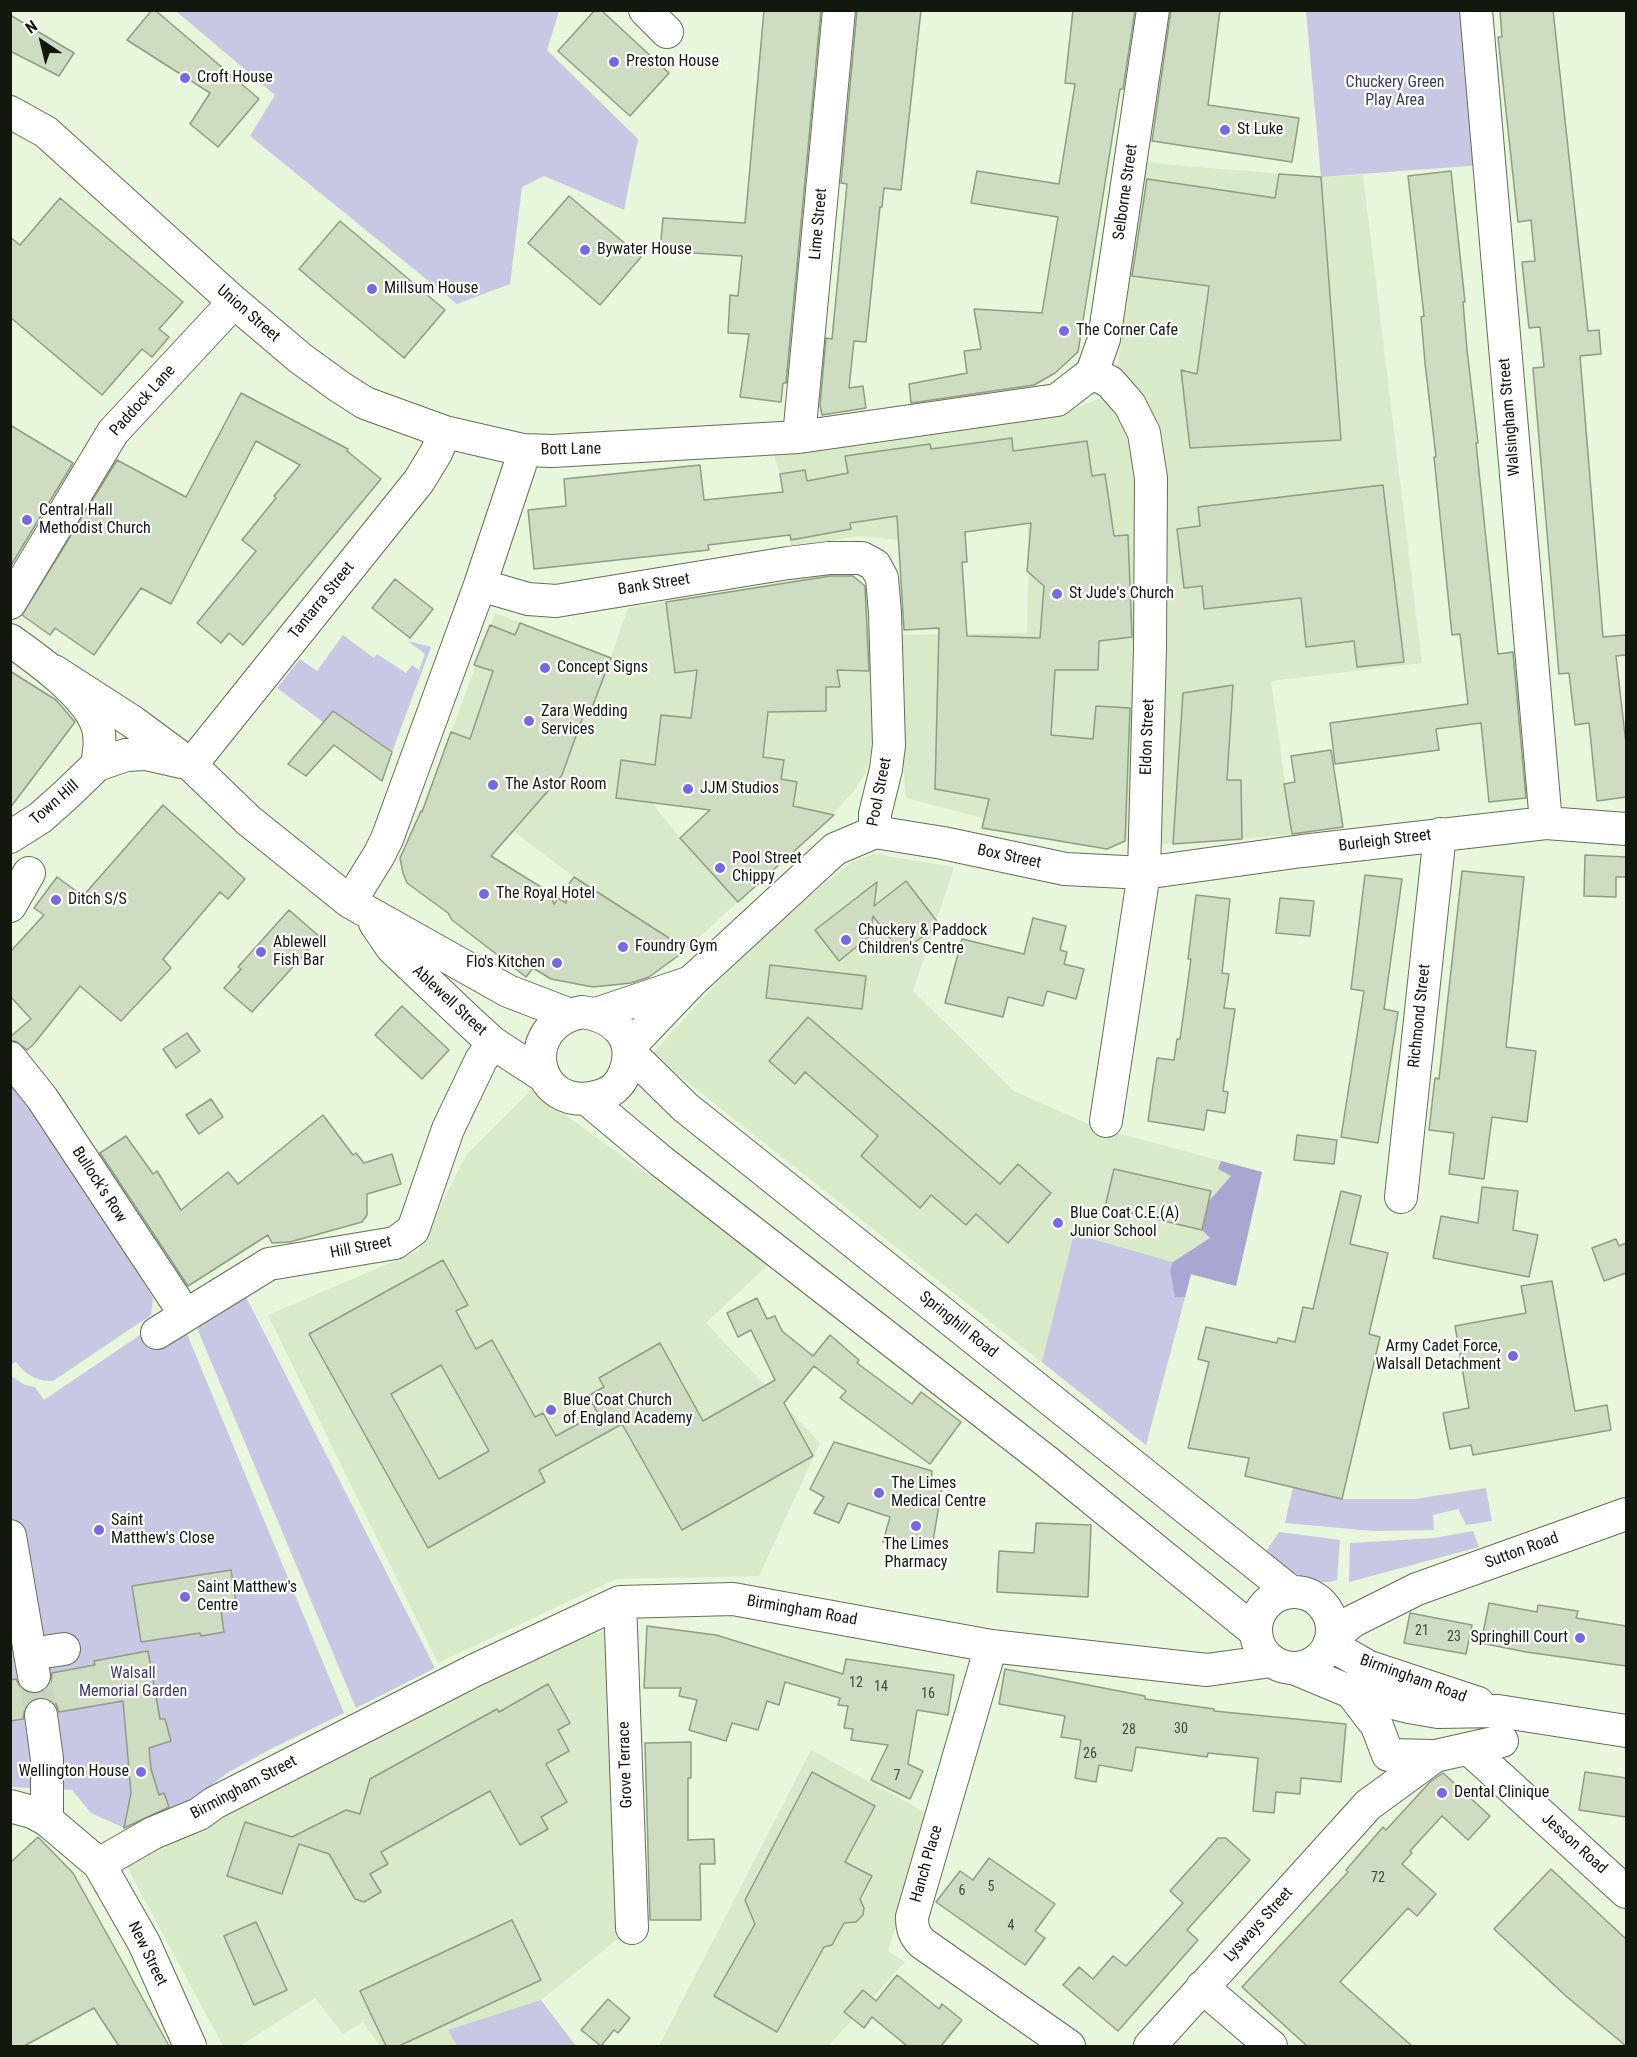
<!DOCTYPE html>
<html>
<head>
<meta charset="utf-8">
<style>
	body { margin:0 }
	#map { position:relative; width:1637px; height:2057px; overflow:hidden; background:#e8f6db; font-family:"Roboto Condensed",sans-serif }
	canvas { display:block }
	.frame { position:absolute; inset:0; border:12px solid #13180e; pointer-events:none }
	.north { position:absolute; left:12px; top:12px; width:60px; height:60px; -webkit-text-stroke:4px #fff; paint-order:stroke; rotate:325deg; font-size:16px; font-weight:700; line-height:24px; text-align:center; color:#13180e }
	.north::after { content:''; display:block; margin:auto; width:21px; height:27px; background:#13180e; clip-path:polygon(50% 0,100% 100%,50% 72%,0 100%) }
</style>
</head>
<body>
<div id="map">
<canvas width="1637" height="2057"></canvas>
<div class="frame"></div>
<div class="north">N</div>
</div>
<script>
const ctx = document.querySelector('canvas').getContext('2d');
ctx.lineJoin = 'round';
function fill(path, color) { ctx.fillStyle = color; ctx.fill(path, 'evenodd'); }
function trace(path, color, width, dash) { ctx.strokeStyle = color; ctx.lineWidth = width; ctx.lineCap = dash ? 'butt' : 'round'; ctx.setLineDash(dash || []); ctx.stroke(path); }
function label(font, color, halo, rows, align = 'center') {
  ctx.font = font + ' "Roboto Condensed",sans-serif'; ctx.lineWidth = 4.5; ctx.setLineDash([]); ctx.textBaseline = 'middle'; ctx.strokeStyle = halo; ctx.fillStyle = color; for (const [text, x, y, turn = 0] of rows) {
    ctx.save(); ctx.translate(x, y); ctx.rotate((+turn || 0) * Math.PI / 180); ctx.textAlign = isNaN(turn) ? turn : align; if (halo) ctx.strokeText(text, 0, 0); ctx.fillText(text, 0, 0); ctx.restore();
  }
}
fill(new Path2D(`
	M1142 161 1173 165 1321 177 1363 175 1422 663 1271 681 1292 835 1156 845 1013 826 906 798 892 635 1027 633 1029 550 1027 524 899 540 860 536 791 547 780 474 774 455 1067 412 1107 395 1118 361 1123 330Z
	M848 571 873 593 872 744 867 770 854 791 824 824 792 855 755 815 652 803 680 838 738 902 682 953 672 940 574 877 513 831 427 798 495 613 611 657 628 608Z
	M874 854 954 867 913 991 1014 1091 1095 1127 1262 1172 1236 1286 1191 1275 1146 1445 652 1054 730 969 792 910 852 862Z
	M531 1090 770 1263 706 1323 820 1443 759 1576 616 1579 438 1663 268 1315 418 1251 466 1155Z
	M609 1629 619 1938 541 2000 449 2030 457 2046H380L363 2022 343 2034 315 1998 240 2046H223L126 1865 545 1653Z
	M811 1750 930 1815 888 1951 905 1962 828 2046H659Z`), '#d9eac8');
fill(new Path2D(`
	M176 11H559L547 50 638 139 624 210 544 176 522 187 510 284 457 304 250 136 275 95Z
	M1306 11H1468L1482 165 1321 177Z
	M343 635 374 658 377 654 406 673 412 665 419 670 425 654 408 641 431 647 392 752 333 711 323 722 277 688 300 659 317 671Z
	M10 1079 68 1160 153 1298 151 1315 53 1381C38 1382 24 1374 16 1362L11 1364Z
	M1074 1234 1173 1262 1191 1274 1146 1445 1042 1362Z
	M245 1295 435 1668 356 1708 197 1328Z
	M149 1329 187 1334 344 1713 267 1751 227 1773 191 1802 124 1828 91 1813 72 1790 11 1787V1376L25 1385 35 1387 44 1400Z
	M1293 1487 1342 1499H1415L1486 1488 1492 1521 1466 1525 1458 1509 1433 1515 1434 1530 1373 1531 1285 1523Z
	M1473 1531 1479 1547 1349 1582 1350 1543 1434 1538Z
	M1279 1532 1340 1540 1337 1580C1311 1589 1284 1567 1265 1553Z
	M541 2000 576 2046H457L448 2030Z`), '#c7c8e4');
fill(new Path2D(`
	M1221 1161 1262 1172 1236 1286 1191 1274 1185 1297H1175L1170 1270 1173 1262 1210 1238 1202 1230 1209 1201 1231 1176 1218 1169Z`), '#a7a7d1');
const building = new Path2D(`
	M152 10H155L259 99 218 147 190 124 210 93 127 40Z
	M595 10H601L669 73 630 116 558 51Z
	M764 10H821L786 383H783L781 402 740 397 749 334 728 333 730 295 738 296 742 256 660 251 663 218 745 223Z
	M857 10H921L901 190 884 188 882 207H880L866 342 854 341 849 388 863 386 866 408 822 415 820 405 826 338 832 339 847 184 841 183Z
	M1073 10H1135L1123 89H1120L1078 352 1055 373 1034 385 911 403 909 384 967 373 964 351 981 349 974 309 1042 313 1058 217 971 203 977 171 1059 184 1075 84 1065 83Z
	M1171 10H1220L1208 105 1299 118 1292 162 1152 141Z
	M1500 10H1553L1588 331 1599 330 1601 354 1580 356 1603 637 1626 635V655L1616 656 1626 744V797L1597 801 1589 723 1575 725 1569 673 1559 674 1533 368 1544 367 1540 327 1529 328 1522 262 1535 261 1531 220 1518 222 1498 37H1502Z
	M10 15 74 53 59 76 10 51Z
	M1451 171 1465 302H1463L1467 350 1478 443H1476L1498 654 1513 652 1526 798 1489 802 1481 723 1436 729 1439 750 1335 764 1330 723 1468 704 1460 634 1452 635 1434 457H1436L1425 363 1421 317 1424 316 1408 176Z
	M1279 174 1321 177 1341 440 1190 448 1181 370 1197 374 1209 286 1132 276 1147 179 1275 198Z
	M569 196 641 257 600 305 528 243Z
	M60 198 183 302 159 329 169 337 152 357 142 349 102 395 10 317V237L20 245Z
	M340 221 445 310 404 358 299 269Z
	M241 393 348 449 347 451 381 479 243 645 229 633 221 643 197 623 256 551 242 540 276 498 274 496 300 465 256 441 171 604 141 588 94 655 55 628 50 635 22 615 117 460 186 497Z
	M10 425 73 463 10 567Z
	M1012 438 1013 451 1087 441 1092 476 1105 474 1114 536 1128 535 1132 637 1099 641 1098 670H1055L1051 735 1093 739 1096 706 1130 708 1125 841 1107 849 982 828 989 799 935 789 939 628 904 630 897 516 850 523 851 529 791 540 790 535 708 545 709 550 534 569 528 510 566 506 564 479 700 465 704 500 783 492 780 474 805 470 807 481 848 473 845 456 930 444 931 449ZM1031 523 1027 571 1044 586 1040 638 967 636 962 562H967L965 532Z
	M1383 485 1404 662 1357 667 1354 641 1306 647 1301 598 1204 609 1202 586 1184 588 1177 529 1200 526 1198 507Z
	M830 576H853L865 586 869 671 837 670 840 687H826V711L768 712 763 757 784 760 781 779 797 782 793 806 834 815 738 902 680 838 710 810 616 798 621 760 655 765 661 715 691 718 697 670 675 673 666 602Z
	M395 579 433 609 410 638 372 608Z
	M520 623 611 658 591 710 586 708 562 775 491 856 549 892 554 904 558 898 566 903V888L574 877 672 940 682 953 649 977 631 983 593 987 551 979 533 968 526 977 452 920 448 913 407 883 403 873 400 858 421 811 422 812 451 732 470 739 493 671 474 665 490 625 515 635Z
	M10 671 56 700 75 722 10 808Z
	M1233 685 1227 780H1241L1242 839 1173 844 1183 693Z
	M333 711 392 752 382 781 334 745 306 776 288 764Z
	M1331 750 1343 827 1292 834 1284 784 1295 782 1291 756Z
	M163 805 245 879 228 899 220 892 163 959 171 968 121 1021 80 986 33 1045 27 1050 17 1042 10 1040V1037L31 1019 10 996V952L44 915 34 908 57 877 83 896Z
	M1585 855 1626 857V877H1616V897L1584 896Z
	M1462 871 1524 877 1506 1047 1536 1051 1527 1122 1492 1117 1484 1179 1449 1174 1454 1133 1429 1130 1435 1078 1439 1079Z
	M1365 875 1402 879 1384 1009 1398 1012 1378 1143 1341 1137 1364 991 1351 989Z
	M906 881 939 924 901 953 873 916 870 936 839 961 815 930 877 882 874 906Z
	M1196 895 1230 899 1222 973 1229 974 1224 1008 1235 1009 1223 1091 1228 1092 1225 1113 1207 1110 1204 1130 1148 1121 1157 1058 1174 1060 1177 1039H1180L1191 959H1188Z
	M1280 898 1314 901 1310 936 1276 933Z
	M289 910 320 937 252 1012 224 988 241 969 238 967Z
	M1033 918 1066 926 1060 950 1067 952 1064 964 1084 969 1076 999 1047 991 1043 1006 1008 997 1003 1017 945 1003 962 939 1024 954Z
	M770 965 866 976 862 1009 766 998Z
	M402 1006 449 1050 422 1079 375 1035Z
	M808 1017 1000 1184 1018 1164 1051 1193 1008 1243 976 1214 966 1225 931 1195 920 1208 861 1156 878 1136 805 1072 795 1084 769 1061Z
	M187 1033 200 1051 176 1068 163 1049Z
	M211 1099 223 1117 199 1134 186 1115Z
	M323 1115 353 1155 356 1153 364 1163 392 1154 401 1184 367 1194V1215L362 1222 290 1242 272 1243 268 1235 188 1286 100 1153 126 1136 153 1174 157 1171 181 1210 228 1172 238 1184Z
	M1297 1135 1337 1140 1334 1164 1294 1160Z
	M1114 1169 1211 1191 1202 1230 1105 1207Z
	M1482 1187 1518 1191 1513 1230 1538 1235 1529 1277 1433 1258 1441 1216 1478 1223Z
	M1341 1191 1361 1196 1350 1244 1388 1253 1369 1334 1380 1337 1342 1499 1245 1476 1249 1458 1188 1448 1209 1362 1198 1359 1206 1327 1277 1343 1278 1338 1295 1342 1303 1307 1313 1309Z
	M1616 1239 1619 1246 1626 1243V1273L1604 1281 1592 1248Z
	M443 1260 468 1305 456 1311 476 1349 492 1340 535 1417 543 1413 556 1436 598 1413 588 1396 604 1387 599 1378 660 1343 703 1421 775 1380 751 1330 738 1337 727 1313 757 1298 767 1319 775 1316 782 1331 813 1356 830 1335 859 1360 857 1363 912 1404 921 1392 961 1422 930 1464 840 1398 846 1391 814 1366 784 1403 813 1456 682 1530 622 1424 539 1470 545 1482 428 1548 309 1334ZM441 1365 489 1451 439 1479 391 1394Z
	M1552 1281 1575 1411 1607 1405 1611 1430 1473 1455 1471 1445 1450 1449 1443 1413 1469 1408 1455 1326 1526 1313 1521 1286Z
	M834 1442 932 1471 931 1485 942 1487 932 1547 883 1542 890 1517 848 1503 839 1523 814 1513 824 1497 810 1489Z
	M1036 1523 1091 1525 1088 1597 997 1592 999 1551 1034 1553Z
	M231 1570 237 1609 221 1611 224 1632 201 1636 200 1633 141 1642 132 1586Z
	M1489 1603 1537 1612 1538 1605 1578 1611 1576 1618 1626 1626V1666L1526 1652 1481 1643Z
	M1410 1613 1472 1625 1466 1654 1404 1643Z
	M647 1626 716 1635 843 1674 846 1659 954 1675 948 1715 917 1710 908 1764 923 1771 910 1799 871 1780 888 1745 851 1740 853 1729 844 1728 848 1706 838 1705 840 1698 785 1682 779 1705 767 1701 758 1730 732 1723 726 1741 689 1730 697 1700 679 1696 681 1688H644Z
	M148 1651 160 1719H165L171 1741 149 1748 151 1769 159 1795 164 1793 169 1807 124 1828 131 1793 123 1701 59 1712 56 1704 48 1699 38 1697 30 1700 25 1708 23 1719 10 1721V1680L16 1679 20 1687 27 1693 38 1694 45 1690 51 1683 52 1673 95 1665 94 1661Z
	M1005 1669 1145 1696V1699L1214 1709V1711L1346 1724 1341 1782 1301 1778 1300 1794 1276 1792 1274 1813 1253 1811 1258 1758 1208 1753 1207 1757 1136 1747 1132 1771 1099 1765 1096 1782 1075 1778 1081 1740 1061 1737 1065 1716 999 1704Z
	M548 1684 570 1723 558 1730 569 1751 546 1764 567 1802 541 1817 548 1829 520 1845 490 1791 381 1852 388 1864 370 1874 381 1892 364 1902 355 1899 329 1854 299 1844 282 1894 227 1876 245 1822 292 1837 346 1810 360 1814 370 1779 497 1709 499 1712Z
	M691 1742V1778H688V1840L714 1839 715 1864H700L701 1920H650L645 1743Z
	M812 1772 875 1806 845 1862 872 1876 860 1899 864 1908 863 1915 856 1922 844 1923 832 1945 824 1947 777 2032 714 1996 755 1924 745 1900Z
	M1585 1772 1626 1778V1817L1579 1810Z
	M1443 1773 1490 1816 1468 1840 1442 1816 1410 1851 1412 1853 1402 1864 1436 1894 1417 1916 1408 1908 1340 1982 1412 2046H1307L1242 1987 1348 1872 1346 1870 1383 1827 1386 1830 1430 1782Z
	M38 1837 73 1873 169 2046H119L94 2008 24 2046H10V1863Z
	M1218 1838H1226L1250 1860 1187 1930 1198 1940 1118 2031 1063 1985 1079 1967 1093 1979 1113 1956 1126 1966 1183 1903 1170 1891Z
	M989 1858 1055 1904 1035 1931 1045 1938 1025 1965 936 1902 960 1871 973 1880Z
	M1551 1869 1626 1939V2046L1567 1997 1494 1929Z
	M512 1920 541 1980 399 2046H386L360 1991Z
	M256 1922 287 1990 254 2005 224 1936Z
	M897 1975 939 2009 942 2004 962 2020 941 2046H907L872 2017 864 2028 844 2012 863 1990 876 2001Z
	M608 1999 630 2018 618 2033 614 2030 601 2046 581 2030Z`);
fill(building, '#cedcc1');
trace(building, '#8f9c83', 1.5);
trace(new Path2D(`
	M34 1676 41 1715`), '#c8d5bc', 32, [32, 16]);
const minor = new Path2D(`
	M645 10 667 32
	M1476 10 1546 823
	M10 112 46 132 234 302 300 358 340 387 365 403 445 432 523 450 552 451 799 437 1057 400 1092 373
	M1092 373 1110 382 1130 405 1144 433 1151 478 1150 648 1144 873 1106 1121
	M1092 373 1104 339 1153 10
	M799 437 839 10
	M480 585 528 599 556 601 788 563 829 558H862L875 565 882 578 885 613 889 745 886 769 875 814V832
	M10 603 113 432 234 302
	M10 640C37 659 89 696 98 728 101 741 99 753 97 765
	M54 671 133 722 191 765 248 820 350 902 508 991 568 1014
	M191 765 419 481 436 453 445 432
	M10 837 40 818 67 794 97 765 126 755 146 754 181 762
	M350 902 379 855 387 839 480 585 520 465 523 450
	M10 906 29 873
	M375 923 392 948 469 1021 493 1043 542 1075
	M582 1012C614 1016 638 1038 625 1072 621 1084 611 1093 599 1096 534 1115 515 1025 582 1012Z
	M596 1014 688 983
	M628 1048 692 981 835 849 875 832 943 843 1065 869 1144 873 1302 851 1546 823 1626 829
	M629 1052 685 1107 1291 1592
	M10 1058 42 1098 185 1314
	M588 1100 661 1161 1046 1461 1256 1632
	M1401 1197 1440 834
	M157 1333 269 1264 395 1243 413 1230 448 1129 481 1060 493 1043
	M10 1536 34 1676
	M1256 1630a38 38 0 1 1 76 0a38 38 0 1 1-76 0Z
	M620 1602 632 1928
	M1332 1638 1353 1621 1417 1589 1626 1514
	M1329 1644 1369 1667 1478 1703
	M991 1646 912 1917C912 1928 914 1935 922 1943L1069 2046
	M30 1654 64 1649
	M1296 1669 1351 1692 1409 1707 1438 1712 1498 1711 1626 1731
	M1351 1692 1377 1726 1388 1755 1435 1756 1502 1741
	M41 1715 47 1759V1820
	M1469 1749 1626 1892
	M10 1806 32 1812 47 1820 99 1864 144 1943 190 2046
	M99 1864 153 1833 199 1814 214 1803 475 1670 620 1602 733 1599 991 1646 1207 1670 1271 1661
	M1202 1987 1271 2046
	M1150 2046 1368 1805 1435 1756`);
trace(minor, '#636f57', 34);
trace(minor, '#fff', 32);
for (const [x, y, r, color] of [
	[614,62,6,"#7769e4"],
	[185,78,6,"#7769e4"],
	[1225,130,6,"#7769e4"],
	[585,250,6,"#7769e4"],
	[372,289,6,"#7769e4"],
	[1064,331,6,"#7769e4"],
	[27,520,6,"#7769e4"],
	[1057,594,6,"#7769e4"],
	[545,668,6,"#7769e4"],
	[529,721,6,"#7769e4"],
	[493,785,6,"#7769e4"],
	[688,789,6,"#7769e4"],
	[720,868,6,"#7769e4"],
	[484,894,6,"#7769e4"],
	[56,900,6,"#7769e4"],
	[846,940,6,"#7769e4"],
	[623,947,6,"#7769e4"],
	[261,952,6,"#7769e4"],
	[557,963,6,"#7769e4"],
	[1058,1223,6,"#7769e4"],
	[1513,1356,6,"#7769e4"],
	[551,1410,6,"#7769e4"],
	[879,1493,6,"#7769e4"],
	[916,1526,6,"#7769e4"],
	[99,1530,6,"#7769e4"],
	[185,1597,6,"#7769e4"],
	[1580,1638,6,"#7769e4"],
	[141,1772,6,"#7769e4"],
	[1442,1793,6,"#7769e4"]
]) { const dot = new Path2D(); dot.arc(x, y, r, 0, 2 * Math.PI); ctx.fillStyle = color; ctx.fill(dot); trace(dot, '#fff', 2); }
label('14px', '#42493b', null, [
	["21",1422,1631],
	["23",1454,1637],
	["12",856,1683],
	["14",881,1687],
	["16",928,1694],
	["30",1181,1729],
	["28",1129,1730],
	["26",1090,1754],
	["7",897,1776],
	["72",1378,1878],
	["5",991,1887],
	["6",962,1891],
	["4",1011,1926]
]);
label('16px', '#13180e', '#fff', [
	["Preston House",626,62],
	["Croft House",197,78],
	["St Luke",1237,130],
	["Bywater House",597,250],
	["Millsum House",384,289],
	["The Corner Cafe",1076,331],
	["Central Hall",39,511],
	["Methodist Church",39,529],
	["St Jude's Church",1069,594],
	["Concept Signs",557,668],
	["Zara Wedding",541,712],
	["Services",541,730],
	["The Astor Room",505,785],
	["JJM Studios",700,789],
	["Pool Street",732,859],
	["Chippy",732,877],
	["The Royal Hotel",496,894],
	["Ditch S/S",68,900],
	["Chuckery & Paddock",858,931],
	["Children's Centre",858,949],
	["Ablewell",273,943],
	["Fish Bar",273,961],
	["Foundry Gym",635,947],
	["Flo's Kitchen",545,963,"right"],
	["Blue Coat C.E.(A)",1070,1214],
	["Junior School",1070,1232],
	["Army Cadet Force,",1501,1347,"right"],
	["Walsall Detachment",1501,1365,"right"],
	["Blue Coat Church",563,1401],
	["of England Academy",563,1419],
	["The Limes",891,1484],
	["Medical Centre",891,1502],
	["Saint",111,1521],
	["Matthew's Close",111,1539],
	["The Limes",916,1545,"center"],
	["Pharmacy",916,1563,"center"],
	["Saint Matthew's",197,1588],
	["Centre",197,1606],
	["Springhill Court",1568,1638,"right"],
	["Wellington House",129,1772,"right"],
	["Dental Clinique",1454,1793]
], 'left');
label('16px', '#3c386e', '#fff', [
	["Chuckery Green",1395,83],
	["Play Area",1395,101],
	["Walsall",133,1674],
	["Memorial Garden",133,1692]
]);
label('16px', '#13180e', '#fff', [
	["Selborne Street",1126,192,-82],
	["Lime Street",819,224,-85],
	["Union Street",248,314,41],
	["Paddock Lane",143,401,-48],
	["Walsingham Street",1510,417,-95],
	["Bott Lane",571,450,-1],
	["Bank Street",654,585,-9],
	["Tantarra Street",322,601,-51],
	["Eldon Street",1148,737,-88],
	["Pool Street",880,792,-79],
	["Town Hill",55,803,-41],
	["Burleigh Street",1385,841,-7],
	["Box Street",1009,857,12],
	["Ablewell Street",449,1001,43],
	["Richmond Street",1420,1016,-84],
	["Bullock's Row",99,1185,57],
	["Hill Street",361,1248,-11],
	["Springhill Road",958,1325,39],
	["Sutton Road",1522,1551,-20],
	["Birmingham Road",802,1611,10],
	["Birmingham Road",1413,1679,20],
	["Grove Terrace",626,1765,-92],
	["Birmingham Street",244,1788,-28],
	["Jesson Road",1574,1844,42],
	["Hanch Place",927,1864,-74],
	["Lysways Street",1259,1925,-48],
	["New Street",147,1954,64]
]);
</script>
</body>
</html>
